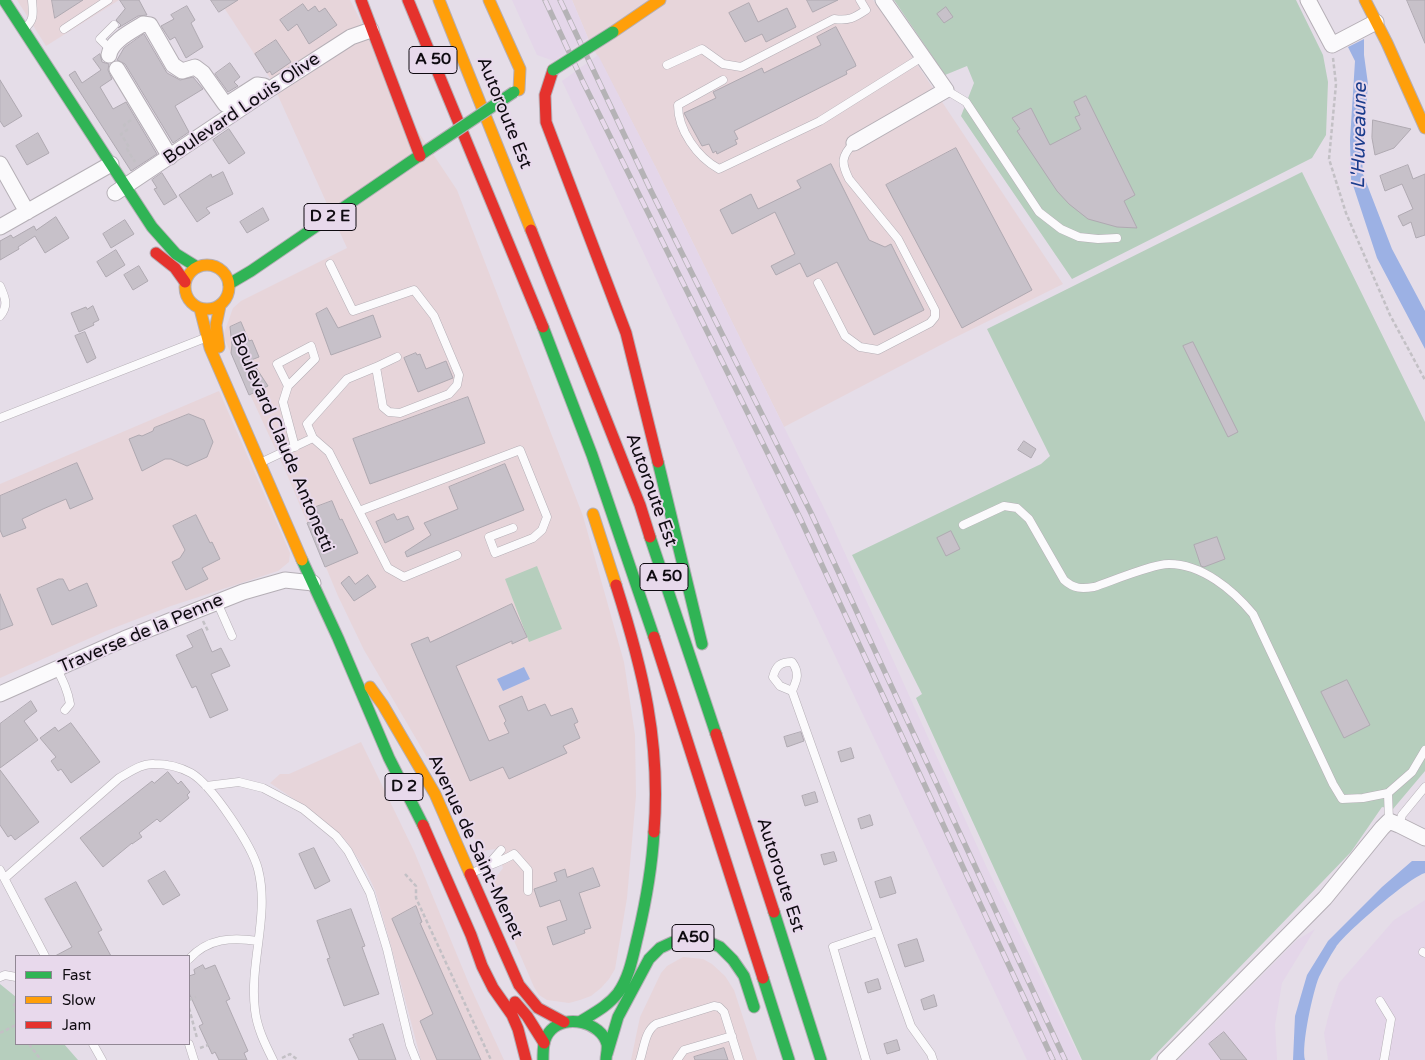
<!DOCTYPE html>
<html>
<head>
<meta charset="utf-8">
<style>
	body { margin:0 }
	#map { position:relative; width:1425px; height:1060px; overflow:hidden; background:#e5dde8; font-family:"Varela Round",sans-serif }
	canvas { display:block }
	.legend { position:absolute; left:15px; top:955px; width:175px; height:90px; box-sizing:border-box; background:#e8d9ec; border:1px solid #918794; margin:0; padding:6px 9px; list-style:none; font-size:15px; color:#0f0b11 }
	.legend li { display:flex; align-items:center; gap:10px; height:25px }
	.legend b { width:25px; border:1px solid #918794 }
</style>
</head>
<body>
<div id="map">
<canvas width="1425" height="1060"></canvas>
<ul class="legend">
<li><b style="height:6px;background:#30b455"></b>Fast</li>
<li><b style="height:6px;background:#ff9f0a"></b>Slow</li>
<li><b style="height:6px;background:#e5322d"></b>Jam</li>
</ul>
</div>
<script>
const ctx = document.querySelector('canvas').getContext('2d');
ctx.lineJoin = 'round';
function fill(path, color) { ctx.fillStyle = color; ctx.fill(path, 'evenodd'); }
function trace(path, color, width, dash) { ctx.strokeStyle = color; ctx.lineWidth = width; ctx.lineCap = dash ? 'butt' : 'round'; ctx.setLineDash(dash || []); ctx.stroke(path); }
function label(font, color, halo, rows, align = 'center') {
  ctx.font = font + ' "Varela Round",sans-serif'; ctx.lineWidth = 4; ctx.setLineDash([]); ctx.textBaseline = 'middle'; ctx.strokeStyle = halo; ctx.fillStyle = color; for (const [text, x, y, turn = 0] of rows) {
    ctx.save(); ctx.translate(x, y); ctx.rotate((+turn || 0) * Math.PI / 180); ctx.textAlign = isNaN(turn) ? turn : align; if (halo) ctx.strokeText(text, 0, 0); ctx.fillText(text, 0, 0); ctx.restore();
  }
}
fill(new Path2D(`
	M17 0H119L46 46Z
	M219 0H350L415 127 457 190 583 516 624 662 635 735 636 796 627 898 615 969 609 979 601 988 591 996 580 1000 569 1003 547 1000 539 995 534 987 490 885 503 868 496 849 482 851 364 650 338 596 286 472 223 336 233 308 241 301 347 248 270 78Z
	M572 0H873L887 19 1063 284 952 339 784 427 655 166 588 38Z
	M219 391 290 553 289 562 278 571 171 606 106 631 0 678V484Z
	M361 742 414 851 469 984 504 1060H421L391 946 375 890 366 871 347 842 334 829 310 810 270 783 280 774H289Z
	M683 957 703 959 712 964 725 976 734 990 757 1060H631L640 1017 661 973 667 966Z`), '#e7d5da');
fill(new Path2D(`
	M512 0H572L588 38 554 61 537 55Z
	M598 55 655 166 829 518 987 868 1081 1060H1027L562 81Z
	M1425 900V1060H1328L1324 1033 1330 1010 1339 983 1394 920Z
	M1315 929 1282 983 1275 1025 1277 1060H1178L1297 940Z`), '#e4d6e9');
fill(new Path2D(`
	M894 0H1296L1323 55 1328 82 1326 135 1312 158 1072 279 961 116 974 83 967 66 945 75Z
	M1302 172 1425 422V771L1393 809 1382 807 1351 852 1150 1060H1082L916 698 922 694 852 555 1041 464 1050 456 987 329Z
	M537 566 562 629 529 642 505 579Z
	M0 984 16 997V1044H64L78 1060H0Z`), '#b6cebd');
fill(new Path2D(`
	M1364 39V55L1368 84 1362 158 1363 174 1392 249 1425 311V349L1377 258 1351 179 1350 140 1355 61 1348 47Z
	M524 667 530 679 503 691 497 679Z
	M1412 861H1425V873C1410 877 1345 933 1336 947 1330 956 1324 967 1319 977 1313 991 1301 1046 1305 1060H1293L1295 1016 1307 975 1328 941 1382 887Z`), '#9cb1e4');
const building = new Path2D(`
	M52 0H83L55 18Z
	M120 0H139L147 15 138 16 118 28 121 25 116 20 125 9Z
	M211 0H238L219 12Z
	M807 0H838L813 12Z
	M1407 0H1425V43Z
	M749 3 758 22 787 8 796 27 766 42 762 34 745 42 729 13Z
	M303 4 308 11 315 6 319 12 325 8 337 25 309 44 297 24 288 31 280 20Z
	M187 6 195 20 191 23 203 47 186 58 175 37 170 40 161 26 174 19 171 15Z
	M946 7 953 17 944 23 937 14Z
	M836 27 855 63 856 66 846 71 847 74 734 131 738 139 735 140 737 144 717 154 716 151 713 153 709 144 702 146 684 113 716 98 713 92 762 68 764 73 821 45 817 37Z
	M144 34 167 73 180 80 193 77 203 89 175 106 189 132 173 143 125 64 117 60 124 48Z
	M276 40 291 62 272 75 270 71 267 73 255 54Z
	M100 54 102 62 109 64 108 70 112 79 100 87 113 109 126 102 157 154 131 171 69 75 75 71 82 83 101 70 93 59Z
	M230 63 240 77 234 82 238 86 228 92 215 74Z
	M0 80 22 116 4 127 0 121Z
	M1086 96 1135 195 1124 201 1137 228 1117 227 1088 219 1069 204 1057 191 1017 131 1020 129 1012 118 1031 108 1050 145 1081 129 1075 117 1080 115 1074 102Z
	M1373 120 1411 129 1394 148 1375 155 1372 138Z
	M229 129 245 153 229 164 213 140Z
	M38 133 49 153 27 165 16 146Z
	M956 148 1032 290 962 328 886 185Z
	M831 164 869 240 885 247 891 244 924 310 874 335 837 262 807 277 800 263 776 275 771 266 795 254 775 212 732 234 720 210 751 194 758 209 801 188 797 181Z
	M1408 165 1413 179 1425 174V235L1416 238 1411 222 1403 226 1398 216 1413 209 1402 184 1385 191 1380 176Z
	M223 172 233 194 206 208 210 213 197 222 179 195 211 174 212 177Z
	M162 173 177 197 164 205 154 189 157 188 152 180Z
	M263 208 269 220 247 233 240 222Z
	M56 217 69 238 45 253 35 236 18 247 19 249 0 260V241L11 235 13 238 34 226 36 230Z
	M125 220 134 234 111 248 103 234Z
	M116 250 125 265 106 277 97 262Z
	M139 266 148 281 133 290 124 275Z
	M93 306 99 320 93 323 94 325 79 332 71 313 86 307 87 309Z
	M327 308 338 328 373 315 381 337 331 355 316 314Z
	M241 322 249 341 252 340 259 357 251 360 268 386 249 395 231 353 232 345 230 327Z
	M85 332 96 358 87 363 75 336Z
	M1193 342 1238 432 1228 437 1183 346Z
	M416 353 417 355 420 354 426 369 446 361 453 378 418 392 404 358Z
	M468 397 485 443 370 484 353 439Z
	M189 414 204 420 213 442 207 457 187 466 171 459H165L142 471 129 439 139 435 142 436 153 431 154 428Z
	M1024 441 1036 449 1031 458 1018 450Z
	M77 463 93 499 70 509 66 499 43 509 22 519 26 528 3 537 0 530V496Z
	M505 464 524 510 407 557 405 552 431 535 424 523 458 509 449 487Z
	M332 501 340 520 342 519 358 553 325 567 307 523 319 517 316 507Z
	M394 514 397 520 408 516 414 529 385 543 376 522Z
	M196 515 210 543 212 542 220 559 202 568 208 579 186 590 172 562 180 558 185 550 173 526Z
	M951 531 960 549 946 556 937 538Z
	M1217 537 1225 559 1204 567 1201 566 1194 545Z
	M368 575 376 587 354 601 341 583 349 576 355 584Z
	M59 579H63L69 591 87 583 97 606 52 625 37 589Z
	M0 594 13 625 0 630Z
	M512 604 527 637 512 644V641L456 666 489 741 509 733 504 723 506 721 499 706 522 696 528 711 545 704 551 716 572 708 578 722 574 724 580 738 563 746 567 753 509 779 503 767 470 781 411 644 428 637 430 642Z
	M202 629 212 652 221 648 230 666 211 674 228 710 210 718 196 686 192 688 176 655 193 647 187 636Z
	M1347 680 1370 725 1344 738 1321 692Z
	M31 701 37 711 24 721 38 740 0 768V724Z
	M71 723 100 762 71 783 61 769 58 771 51 761 56 757 40 738 55 727 58 731Z
	M801 732 804 741 787 747 784 737Z
	M851 748 854 758 841 762 838 752Z
	M0 770 39 822 15 840 11 835 8 837 0 825Z
	M168 772 178 784 181 781 190 792 187 795 189 798 160 822 157 819 139 833 142 837 132 844V843L103 867 80 838 152 781 154 783Z
	M815 792 818 802 805 806 802 796Z
	M870 815 873 825 861 829 858 819Z
	M314 848 330 881 315 889 299 854Z
	M834 852 837 861 824 865 821 855Z
	M593 868 600 886 579 893 591 928 584 930 585 933 553 945 547 927 567 920 560 900 540 907 534 889 557 881 554 873 565 869 567 877Z
	M165 871 180 895 163 905 148 881Z
	M891 877 896 893 880 898 875 882Z
	M76 882 102 930 98 932 111 956H55L72 947 45 899Z
	M416 906 422 922 420 923 481 1060H437L420 1021 433 1014 392 919Z
	M351 909 365 946 362 947 379 994 344 1006 327 959 330 958 317 921Z
	M917 939 924 961 905 967 898 945Z
	M203 965 205 969 215 965 230 999 226 1001 248 1051 244 1053 247 1060H219L215 1052 212 1054 199 1026 203 1024 189 993V976L195 974 194 970Z
	M878 979 881 989 868 993 865 983Z
	M934 995 937 1006 924 1010 921 1000Z
	M383 1024 396 1060H359L349 1039 354 1037 353 1035Z
	M1224 1032 1247 1060H1221L1209 1044Z
	M897 1040 900 1050 887 1054 884 1044Z
	M724 1048 728 1060H695L694 1057Z`);
fill(building, '#c7c1c9');
trace(building, '#afa9b1', 1);
const lane = new Path2D(`
	M24 29C35 20 33 13 32 0
	M64 29 108 0
	M110 49 100 39 114 25
	M667 65 702 49 723 64 741 67 834 19C849 21 854 18 866 10L860 0
	M723 80 678 105C678 130 697 157 719 169L820 121 922 57
	M946 90 966 102 1039 212 1061 229 1079 237 1098 239 1117 238
	M818 283 845 336 860 347 878 350 930 323 935 317V310L898 239 849 179C841 163 841 156 854 143
	M0 286C5 297 9 306 0 316
	M376 367 397 357
	M288 386 277 364 311 346 315 359 288 386 283 402 295 447
	M0 418 205 338
	M313 438 307 424 347 379 376 367 383 407 389 412 400 413 449 394 457 385 459 375 434 316 414 290 353 311 330 264
	M262 462 313 438 329 452 388 568 404 577 457 555
	M359 511 520 450 547 517 542 530 533 538 495 553 489 537 513 528
	M963 525 1004 506 1017 508 1029 519 1064 580C1074 589 1082 589 1094 587 1112 581 1152 564 1169 564 1202 564 1233 590 1253 614L1333 784 1342 799 1363 798 1388 793 1389 821
	M217 602 232 636
	M57 669C63 681 68 691 70 704L65 710
	M792 691 780 686 773 677C776 665 781 662 792 662 800 673 797 680 792 691L911 1026 931 1054 933 1060
	M206 786 239 782 263 788 303 809 336 836 348 851 370 893 387 949 410 1045 416 1060
	M1388 793 1412 772 1425 750
	M1399 825 1402 815 1425 787
	M488 865 501 850
	M0 870 45 956
	M472 873C486 866 501 862 514 854L528 870V891
	M5 878 119 778C130 772 142 763 154 764 166 764 180 767 191 773 212 785 252 846 258 869 270 915 249 963 255 1010 257 1028 265 1044 273 1060
	M1423 952 1425 953
	M189 959C208 938 232 937 258 941
	M0 977 5 975 16 977
	M1380 1001 1391 1019 1384 1060
	M93 1044 102 1060
	M189 1044 194 1060
	M640 1060C644 1048 645 1031 656 1024L714 1006 719 1007 724 1012 739 1060
	M677 1060 684 1050 732 1036
	M866 1060 833 947 877 932`);
const street = new Path2D(`
	M1308 0 1332 45 1376 22
	M109 55C111 41 132 31 143 24L150 25 173 65 182 71 195 67 203 73 225 104 229 103 257 85 264 86 267 91
	M117 69 170 157
	M854 143 946 90 883 0
	M0 164 27 212
	M115 193 267 91 351 37 371 30
	M0 227 111 164
	M0 694 124 639 243 592 285 580 313 583
	M1165 1060 1325 898 1382 828 1389 821 1399 825 1425 838`);
const fast = new Path2D(`
	M4 0 152 227 176 254 197 267
	M229 284 251 271 429 149
	M543 327 592 455 654 637
	M658 462 702 644
	M650 537 716 734
	M302 560 338 638 389 758 423 825
	M774 912 821 1060
	M763 978 789 1060
	M581 1021C594 1013 608 1006 618 993 630 976 633 955 638 935 646 901 652 867 654 832
	M607 1054 618 1017 649 959 660 948 673 942 686 938 702 939 720 947 733 960 744 976 754 1007
	M543 1060C543 1049 543 1038 551 1030 566 1014 601 1022 607 1044 608 1049 606 1055 606 1060`);
const slow = new Path2D(`
	M439 0 531 230
	M489 0 520 69 519 90
	M1365 0 1387 43 1425 128
	M613 32 660 0
	M185 287a22 22 0 1 1 44 0a22 22 0 1 1-44 0Z
	M200 309 210 348 302 560
	M219 347 216 325 220 306
	M593 514 616 585
	M370 687 383 705 435 794 470 874`);
const jam = new Path2D(`
	M361 0 420 156
	M408 0 543 327
	M553 70 545 95 546 122 626 333 658 462
	M531 230 640 505 650 537
	M156 253 175 268 185 282
	M616 585C643 670 661 742 654 832
	M654 637 763 978
	M716 734 774 912
	M423 825 471 935 482 966 493 988 512 1015 518 1029 526 1060
	M470 874 519 985 538 1008 564 1022
	M515 1002 527 1016 544 1043`);
trace(lane, '#b5afb6', 9);
trace(street, '#b5afb6', 17);
trace(fast, '#b5afb6', 13);
trace(slow, '#b5afb6', 13);
trace(jam, '#b5afb6', 13);
trace(new Path2D(`
	M1333 58 1336 84 1329 159 1346 213 1390 315 1425 380
	M131 120 124 125 127 130 121 134 129 147 127 149 135 162
	M203 621 208 631
	M405 874 416 886V898L491 1060
	M189 1000 196 997
	M16 1003 14 1005 16 1015
	M189 1008 197 1038
	M0 1033 16 1025
	M29 1044 41 1060
	M200 1048 208 1045
	M282 1058 290 1054 298 1060`), '#c3c0c5', 2.5, [4, 2.5]);
trace(lane, '#fbfafc', 8);
trace(street, '#fbfafc', 15);
trace(fast, '#30b455', 11);
trace(slow, '#ff9f0a', 11);
trace(jam, '#e5322d', 11);
const rail = new Path2D(`
	M545 0 583 82 800 518 1053 1060
	M560 0 651 191 811 513 1065 1060`);
trace(rail, '#b5b3b6', 5.5);
trace(rail, '#e8d9ec', 4, [11]);
const fastBridge = new Path2D(`
	M553 70 613 32
	M429 149 514 92`);
trace(fastBridge, '#b5afb6', 13, []);
trace(fastBridge, '#30b455', 11);
for (const [x, y, w] of [
	[433,60,48],
	[330,217,52],
	[664,577,48],
	[404,787,38],
	[693,938,42]
]) { const box = new Path2D(); box.roundRect(x - w / 2, y - 13.5, w, 27, 4); ctx.fillStyle = '#e8d9ec'; ctx.fill(box); trace(box, '#0f0b11', 1); }
label('bold 16px', '#0f0b11', null, [
	["A 50",433,60],
	["D 2 E",330,217],
	["A 50",664,577],
	["D 2",404,787],
	["A50",693,938]
]);
label('18px', '#0f0b11', '#e8d9ec', [
	["Boulevard Louis Olive",242,109,-34],
	["Autoroute Est",504,113,68],
	["Boulevard Claude Antonetti",282,443,67],
	["Autoroute Est",651,490,70],
	["Traverse de la Penne",141,634,-23],
	["Avenue de Saint-Menet",475,847,65],
	["Autoroute Est",780,875,72]
]);
label('italic 19px', '#1a3c8c', '#e8d9ec', [
	["L'Huveaune",1360,136,-89]
]);
</script>
</body>
</html>
